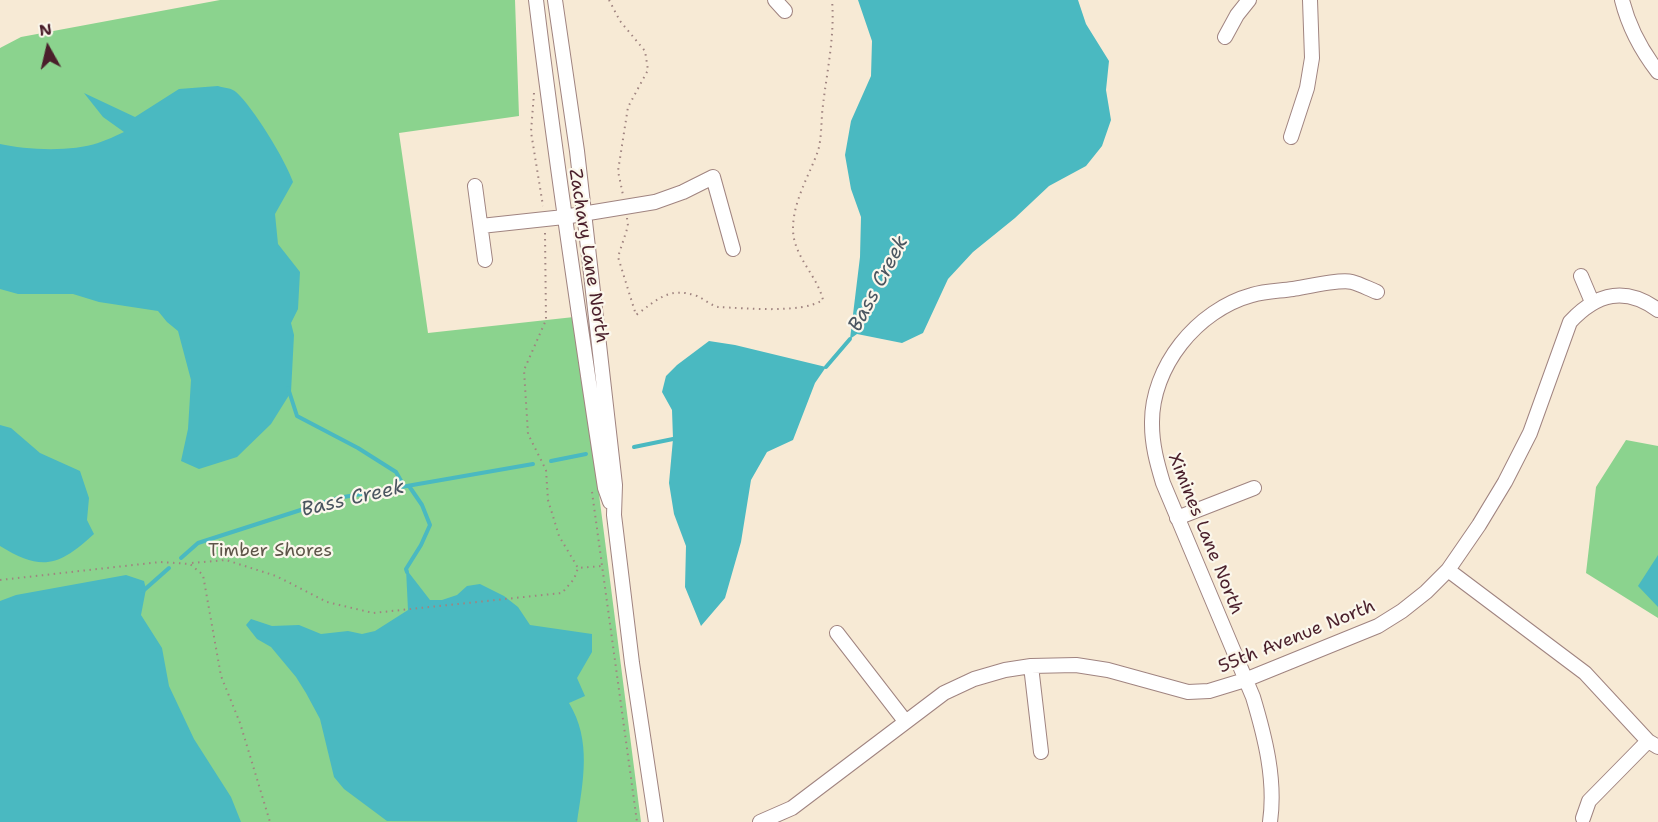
<!DOCTYPE html>
<html>
<head>
<meta charset="utf-8">
<style>
	body { margin:0 }
	#map { position:relative; width:1658px; height:822px; overflow:hidden; background:#f7ead5; font-family:"Shantell Sans",sans-serif }
	canvas { display:block }
	.north { position:absolute; left:18px; top:18px; width:60px; height:60px; -webkit-text-stroke:4px #fbf7ec; paint-order:stroke; rotate:352deg; font-size:16px; font-weight:700; line-height:24px; text-align:center; color:#4a1f2b }
	.north::after { content:''; display:block; margin:auto; width:21px; height:27px; background:#4a1f2b; clip-path:polygon(50% 0,100% 100%,50% 72%,0 100%) }
</style>
</head>
<body>
<div id="map">
<canvas width="1658" height="822"></canvas>
<div class="north">N</div>
</div>
<script>
const ctx = document.querySelector('canvas').getContext('2d');
ctx.lineJoin = 'round';
function fill(path, color) { ctx.fillStyle = color; ctx.fill(path, 'evenodd'); }
function trace(path, color, width, dash) { ctx.strokeStyle = color; ctx.lineWidth = width; ctx.lineCap = dash ? 'butt' : 'round'; ctx.setLineDash(dash || []); ctx.stroke(path); }
function label(font, color, halo, rows, align = 'center') {
  ctx.font = font + ' "Shantell Sans",sans-serif'; ctx.lineWidth = 4.5; ctx.setLineDash([]); ctx.textBaseline = 'middle'; ctx.strokeStyle = halo; ctx.fillStyle = color; for (const [text, x, y, turn = 0] of rows) {
    ctx.save(); ctx.translate(x, y); ctx.rotate((+turn || 0) * Math.PI / 180); ctx.textAlign = isNaN(turn) ? turn : align; if (halo) ctx.strokeText(text, 0, 0); ctx.fillText(text, 0, 0); ctx.restore();
  }
}
fill(new Path2D(`
	M220 0H515L519 116 399 133 428 333 574 317 595 463 641 822H0V48L21 37Z
	M1626 440 1658 446V618L1586 573 1596 487Z`), '#8bd38e');
fill(new Path2D(`
	M858 0H1078L1086 24 1109 61 1106 90 1111 120 1102 146 1086 166 1049 186 1015 218 973 252 948 279 923 333 902 343 857 334 850 339 860 257 861 217 851 189 845 155 851 121 871 76 872 41Z
	M218 86C224 88 232 88 236 92 253 107 286 161 293 182L275 214 278 244 300 272 298 309 291 323 294 335 291 392 271 424 237 457 199 469 181 461 188 429 191 380 178 331 167 322 158 311 99 302 73 294H18L0 289V144C26 150 72 152 98 143 107 140 115 136 124 132L103 117 84 93 135 117 179 89Z
	M709 341 735 345 826 367 815 383 793 440 767 452 751 480 741 542 725 598 701 626 685 587 686 546 674 514 669 483 673 439 672 410 662 392 666 376 677 365Z
	M0 425 11 428 40 453 80 471 89 498 87 520 94 534C59 566 42 572 0 546Z
	M1658 555V607L1638 586Z
	M406 569 430 600H442L457 595 467 586 480 584 504 596 518 607 530 625 592 634V652L577 678 585 696 569 703C592 741 583 781 577 822L387 821 344 789 334 777 320 719 306 693 296 677 271 647 257 639 246 625 251 619 272 626 299 625 321 634 348 631 362 634 375 631 408 610Z
	M126 575 144 581 146 589 141 615 162 648 169 686 194 739 231 797 241 822H0V601L16 595Z`), '#4ab9c1');
trace(new Path2D(`
	M826 367 850 339
	M288 388 297 416 358 448 396 472 404 486
	M634 447 673 439
	M551 461 586 454
	M181 558 198 543 338 498 533 464
	M407 572 406 569 421 545 430 525 422 505 409 486
	M143 591 169 568`), '#4ab9c1', 4);
const minor = new Path2D(`
	M536 0C556 163 580 325 605 488L610 502
	M555 0 577 151 615 485 614 515 632 663 656 822
	M775 0 785 11
	M1622 0C1629 28 1641 50 1658 72
	M1225 37 1237 15 1249 0
	M1291 137 1307 88 1312 58 1310 0
	M475 186 485 260
	M481 226 564 217 655 202 683 192 713 177 733 249
	M1581 276 1592 302
	M1177 518 1254 488
	M1448 570 1585 673 1648 741 1658 747
	M837 633 905 721
	M1031 666 1041 752
	M1583 818 1589 801 1648 741
	M760 822 792 808 944 693 974 679 1005 670 1031 666 1076 665 1108 670 1188 692 1209 691 1245 680 1378 626 1402 611 1426 592 1448 570 1479 525 1505 482 1530 433 1570 322C1597 293 1625 286 1658 310
	M1270 822C1276 780 1265 737 1253 697L1163 483C1157 463 1152 445 1152 424 1151 367 1197 310 1252 295 1265 291 1279 291 1293 289 1306 287 1340 279 1352 282 1360 284 1369 289 1377 292`);
trace(minor, '#a08480', 16);
trace(new Path2D(`
	M609 0 620 21 645 51 648 70 628 107 618 171 623 195
	M534 93 531 132 543 206
	M627 218 628 226 618 257 636 315C657 300 669 286 697 296 704 299 710 305 718 307 745 308 801 314 823 300 817 275 793 256 793 229 793 201 809 176 818 151 822 137 821 119 823 105 827 71 835 35 832 0
	M545 233 546 320 524 370 528 434 546 470 548 500 559 536 578 568 602 566
	M592 492 637 822
	M192 563 226 560 276 576 327 602 373 613 562 593 574 579 578 568
	M0 580 160 562 190 564 203 575 221 676 240 723 270 822`), '#a08480', 2, [1.5, 4.5]);
trace(minor, '#fff', 14);
label('18px', '#4a1f2b', '#fbf7ec', [
	["Zachary Lane North",588,256,81],
	["Ximines Lane North",1205,534,68],
	["55th Avenue North",1297,637,-22]
]);
label('18px', '#5e5549', '#fbf7ec', [
	["Timber Shores",270,551]
]);
label('italic 20px', '#4a5560', '#fbf7ec', [
	["Bass Creek",879,284,-62],
	["Bass Creek",353,499,-13]
]);
</script>
</body>
</html>
